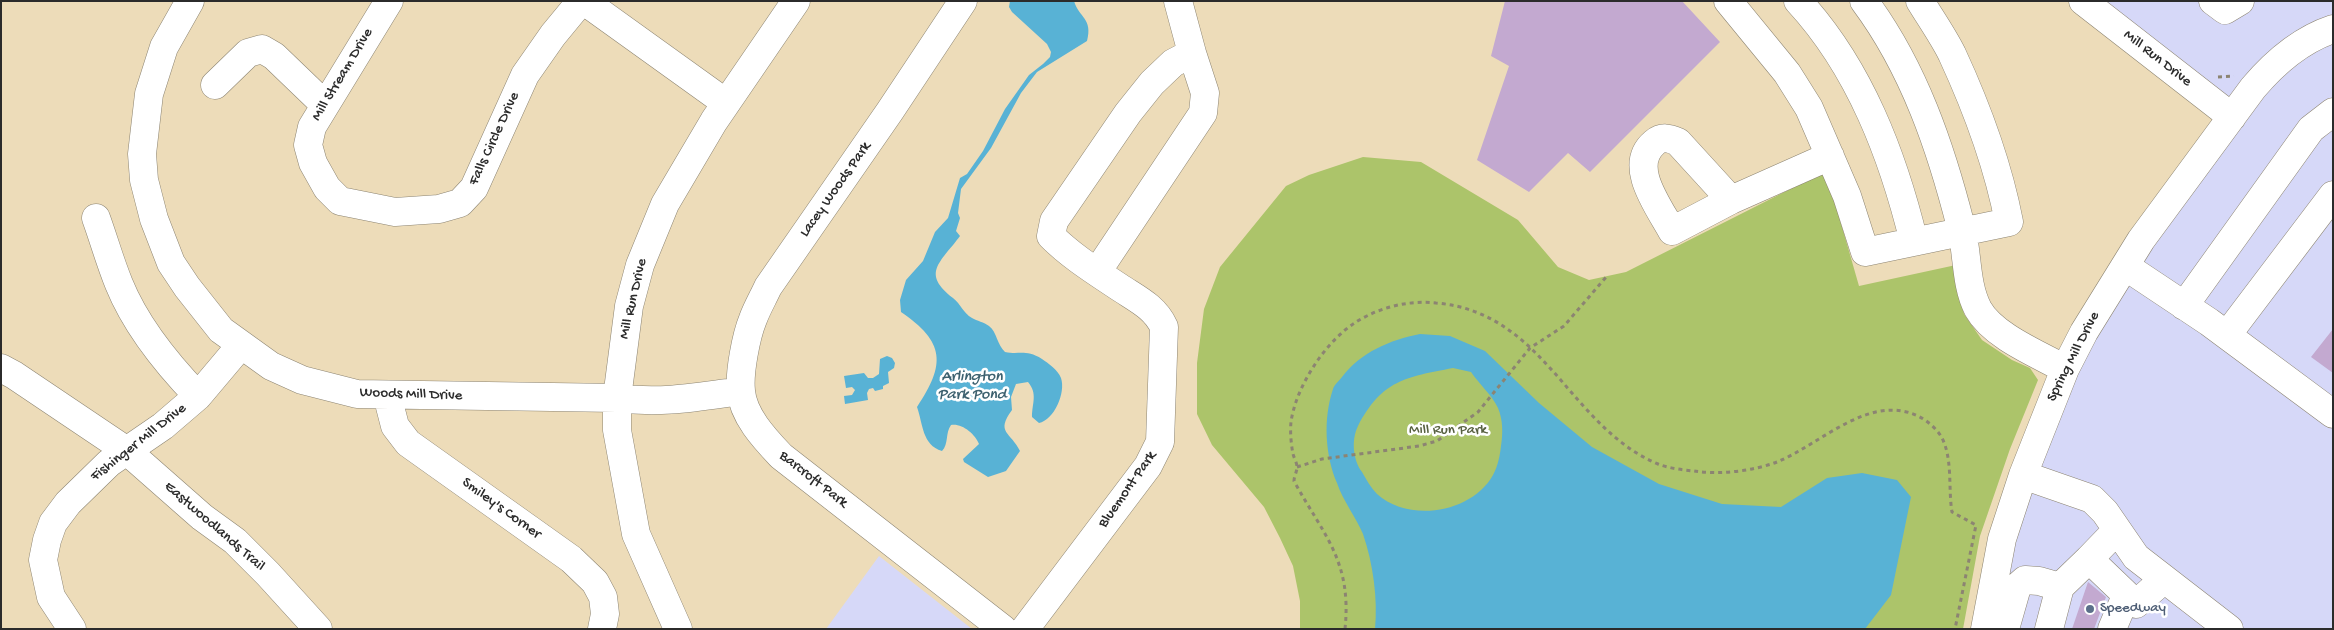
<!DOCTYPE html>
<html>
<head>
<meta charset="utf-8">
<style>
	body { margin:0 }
	#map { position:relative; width:2334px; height:630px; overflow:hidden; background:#eddcb9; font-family:"Gochi Hand",sans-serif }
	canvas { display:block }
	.frame { position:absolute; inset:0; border:2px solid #2b2b2b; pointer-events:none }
</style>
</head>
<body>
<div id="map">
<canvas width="2334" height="630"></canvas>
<div class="frame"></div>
</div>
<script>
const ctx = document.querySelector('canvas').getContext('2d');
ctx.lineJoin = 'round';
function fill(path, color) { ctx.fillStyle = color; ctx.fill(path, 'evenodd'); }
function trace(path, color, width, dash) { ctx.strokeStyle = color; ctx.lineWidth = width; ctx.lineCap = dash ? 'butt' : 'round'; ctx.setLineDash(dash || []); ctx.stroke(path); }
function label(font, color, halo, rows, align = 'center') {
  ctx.font = font + ' "Gochi Hand",sans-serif'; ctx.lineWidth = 5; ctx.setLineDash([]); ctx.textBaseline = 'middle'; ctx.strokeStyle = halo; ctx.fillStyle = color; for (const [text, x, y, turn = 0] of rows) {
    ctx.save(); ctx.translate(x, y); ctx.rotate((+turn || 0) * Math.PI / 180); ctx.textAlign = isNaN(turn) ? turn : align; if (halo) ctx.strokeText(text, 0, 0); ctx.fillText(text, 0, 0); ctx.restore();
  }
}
fill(new Path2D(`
	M2083 1H2333V629H1985L2049 405 2231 117Z
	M879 556 972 629H826Z`), '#d6d8f8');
fill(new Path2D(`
	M1363 157 1421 162 1518 220 1558 267 1589 280 1626 272 1826 171 1859 286 1956 265 1964 314 1982 340 2012 360 2030 368 2038 380 2010 449 1980 536 1963 629H1300V601L1293 566 1280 538 1264 507 1212 445 1197 414V363L1204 309 1220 267 1286 186 1309 175Z`), '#acc46a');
fill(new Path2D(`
	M1010 1H1074C1079 18 1093 18 1087 41L1037 72 1021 93 991 148 961 189 958 213 960 218 956 231 960 236C940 263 921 273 953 298 961 304 963 313 972 318 977 321 984 322 989 326 997 332 997 345 1005 352 1019 355 1026 349 1042 359 1048 363 1058 370 1061 378 1066 393 1054 420 1039 423L1032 417C1032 403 1038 394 1028 382L1016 384 1011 397 1012 410C995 433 1011 432 1020 451L1006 471 988 477 964 462 963 459 979 444C975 434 962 423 951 425 945 433 949 444 942 451 922 445 923 424 917 407 946 364 945 342 901 312L900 300 906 280 923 261 935 232 948 218 960 178 967 174 983 151 1005 109 1029 75 1043 64 1050 57 1051 52 1047 44 1012 12 1009 7Z
	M1420 334 1450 336 1485 351 1539 403 1592 447 1659 484 1722 504 1781 507 1827 478 1862 473 1897 480 1911 497 1891 595 1865 629H1375C1378 599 1373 563 1363 534 1356 517 1343 501 1337 483 1325 455 1323 419 1333 389 1334 385 1339 381 1342 377 1361 352 1390 340 1420 334ZM1453 368 1471 372C1479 384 1492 395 1498 408 1503 420 1503 433 1501 446 1500 455 1498 466 1493 475 1472 513 1409 523 1377 494 1371 488 1366 479 1362 472 1353 460 1351 440 1358 426 1382 380 1406 377 1453 368Z
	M887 356 892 358 895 363 894 368 888 372 889 383 883 386V389L875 391 873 388 869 389 867 393 868 400 845 404 844 396 852 395 855 390 852 387 846 388 844 376 864 373 868 378H873L879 374 880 359Z`), '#58b2d5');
fill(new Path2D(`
	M1505 1H1682L1720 42 1590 172 1568 153 1529 192 1477 160 1509 66 1491 56Z
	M2333 329V373L2311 357Z
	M2088 582 2106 597 2094 629H2072Z`), '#c3a9d0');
const minor = new Path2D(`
	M190 1 164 47 149 94 142 154 144 180 154 219 171 263 187 287 221 330 271 366 302 380 357 394 617 398C661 404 697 397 741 391
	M389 1 312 127 308 145 313 163 327 188 340 201 395 212 439 209 460 203 474 188 525 75 553 35 581 1
	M584 1 726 103
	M963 1 890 111 768 287C763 298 757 308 753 319 746 336 739 373 741 391 743 416 765 439 781 456L1003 629
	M1728 1 1787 73 1809 108 1847 196 1865 252 2009 222C1998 165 1977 108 1952 54 1943 36 1931 19 1920 1
	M1798 1C1860 68 1893 156 1914 242
	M1864 1C1914 68 1941 148 1961 227 1968 253 1965 284 1978 309 1993 336 2038 354 2065 369
	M2083 1 2232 117
	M2213 1 2225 10 2240 1
	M215 85 248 53 262 49 274 56 325 105
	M1731 200 1672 231C1659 207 1627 166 1654 143 1662 136 1669 138 1678 142L1731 200 1830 156
	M96 218C104 240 110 262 119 284 136 326 167 364 198 396
	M2125 266 2209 322 2333 414
	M1097 272 1203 113 1205 93 1192 53
	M2184 306 2311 129 2333 112
	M2227 335 2333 195
	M1 368 14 375 127 451 202 517 235 541 268 574 318 629
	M387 395 395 426 408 443 571 559 595 582 603 597 605 614 602 629
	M2023 475 2092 499 2105 512 2136 557 2229 629
	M2117 530 2089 559 2136 604 2163 580
	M72 629 51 597 43 560 47 540 53 523 68 503 109 463 163 426 198 396 241 345
	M678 629 636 534 617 430V398L629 306 640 265 665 204 714 121 796 1
	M1025 629 1148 466 1160 442 1164 327C1155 307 1137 299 1119 287 1095 271 1071 256 1051 236L1054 221 1128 113 1152 83 1173 63 1192 53 1178 1
	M1985 629 2002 539 2023 475 2065 369 2084 332 2141 240 2253 88C2275 62 2300 40 2333 29
	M2005 629 2017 587 2025 580 2039 581 2060 587
	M2049 629 2060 587 2089 559
	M2112 629 2126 596`);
trace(minor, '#8c8472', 29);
trace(new Path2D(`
	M2218 77 2234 76
	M1297 467 1322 459 1419 446 1437 441 1478 412 1530 348 1564 326 1607 276
	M1345 629C1352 561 1324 536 1294 481 1294 476 1297 472 1297 467 1297 463 1294 458 1293 454 1291 444 1290 431 1291 422 1296 386 1326 341 1356 322 1380 307 1409 300 1436 303 1545 312 1569 427 1658 464 1668 468 1683 470 1694 471 1720 475 1753 471 1777 462 1821 444 1869 393 1918 416 1928 421 1937 429 1942 438 1953 460 1948 489 1952 512L1976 525 1955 629`), '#8c8472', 3, [4, 4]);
trace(minor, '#fff', 28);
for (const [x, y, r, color] of [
	[2090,609,5,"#5c6f8a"]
]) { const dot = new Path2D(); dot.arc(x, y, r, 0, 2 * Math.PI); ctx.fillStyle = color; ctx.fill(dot); trace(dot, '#fff', 2); }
label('15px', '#2b2b2b', '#fff', [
	["Mill Run Drive",2157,59,38],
	["Mill Stream Drive",343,75,-59],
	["Falls Circle Drive",495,139,-65],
	["Lacey Woods Park",836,190,-55],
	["Mill Run Drive",634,299,-77],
	["Spring Mill Drive",2074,357,-63],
	["Woods Mill Drive",411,395,2],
	["Fishinger Mill Drive",139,443,-38],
	["Barcroft Park",813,480,38],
	["Bluemont Park",1128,490,-55],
	["Smiley's Corner",501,509,36],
	["Eastwoodlands Trail",214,527,41]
]);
label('15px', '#586141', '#fff', [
	["Mill Run Park",1448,431]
]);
label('15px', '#4e5e75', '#fff', [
	["Speedway",2100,609]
], 'left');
label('italic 16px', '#3d616f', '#fff', [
	["Arlington",972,378],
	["Park Pond",972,396]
]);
</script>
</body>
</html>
